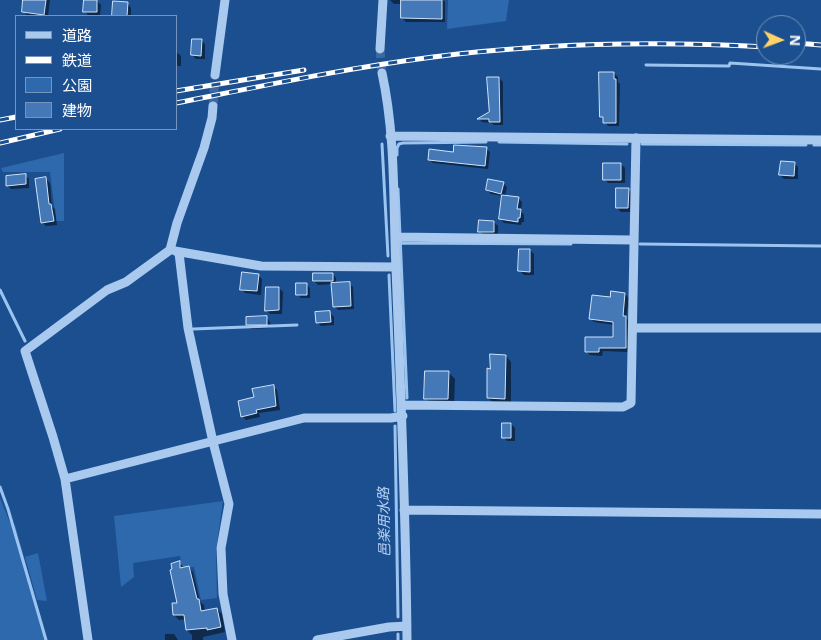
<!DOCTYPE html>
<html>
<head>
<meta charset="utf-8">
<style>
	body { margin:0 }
	#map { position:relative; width:821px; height:640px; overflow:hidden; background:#1b4f8f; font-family:"Open Sans","Noto Sans JP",sans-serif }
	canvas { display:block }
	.legend { position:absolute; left:15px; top:15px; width:162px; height:115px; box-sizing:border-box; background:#1b4f8f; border:1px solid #7695bc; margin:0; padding:6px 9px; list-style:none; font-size:15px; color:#fff }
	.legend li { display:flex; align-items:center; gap:10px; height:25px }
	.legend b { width:25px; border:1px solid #7695bc }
	.north { position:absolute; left:756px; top:15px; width:50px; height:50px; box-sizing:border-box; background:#1b4f8f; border:1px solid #7695bc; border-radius:50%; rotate:92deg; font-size:14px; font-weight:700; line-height:20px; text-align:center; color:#fff }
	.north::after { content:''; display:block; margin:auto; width:18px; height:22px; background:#ffd166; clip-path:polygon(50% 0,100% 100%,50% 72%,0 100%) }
</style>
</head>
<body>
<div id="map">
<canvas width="821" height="640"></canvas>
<ul class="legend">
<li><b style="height:6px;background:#a9c9ee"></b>道路</li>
<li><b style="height:6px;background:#fff"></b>鉄道</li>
<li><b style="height:14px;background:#2e69ad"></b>公園</li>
<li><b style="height:14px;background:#4478b7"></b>建物</li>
</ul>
<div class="north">N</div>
</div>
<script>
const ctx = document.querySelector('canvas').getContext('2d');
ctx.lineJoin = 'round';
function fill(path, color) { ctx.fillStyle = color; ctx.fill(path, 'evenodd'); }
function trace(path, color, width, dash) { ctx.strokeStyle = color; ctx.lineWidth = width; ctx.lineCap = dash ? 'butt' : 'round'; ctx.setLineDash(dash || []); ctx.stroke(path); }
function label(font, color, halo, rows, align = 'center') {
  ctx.font = font + ' "Open Sans","Noto Sans JP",sans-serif'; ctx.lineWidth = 4; ctx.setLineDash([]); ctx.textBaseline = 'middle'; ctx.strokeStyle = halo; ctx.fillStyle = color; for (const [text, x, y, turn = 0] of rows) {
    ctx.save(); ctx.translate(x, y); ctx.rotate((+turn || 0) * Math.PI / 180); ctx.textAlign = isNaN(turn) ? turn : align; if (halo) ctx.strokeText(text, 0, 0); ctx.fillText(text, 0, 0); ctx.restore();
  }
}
fill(new Path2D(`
	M448 0H509L506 21 447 29Z
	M64 153V221H56L50 172H3L1 168Z
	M0 498 10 523 15 525 47 640H0Z
	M223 501 216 550 217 598 201 600 194 567 182 568 180 556 133 563 134 577 121 587 114 516Z
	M38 553 47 601 37 600 25 557Z`), '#2e69ad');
fill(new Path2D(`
	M25 0H50L48 16H28L24 12Z
	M85 0 97 1 101 5 100 16 88 15 84 11Z
	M390 0H443L445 2V22H406L402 18V4H394Z
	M114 2 128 4 131 8V16H114Z
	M201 40 205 44V59H196L192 55Z
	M176 52 181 56V66H176Z
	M614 73 618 77V82L620 84 619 126H608L601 116Z
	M499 78 503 82V125H494L491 123 482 122 479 119 490 113Z
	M486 149 490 152 488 169 433 163 429 160Z
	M794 163 798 167V179H784L780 175Z
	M621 164 625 168V183H608L604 179Z
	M25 175 29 179V188L11 189 7 185Z
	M46 179 50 183 52 207 55 209 57 225 46 226 42 222Z
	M503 183 507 187 505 196 518 198 522 202 521 211 524 215V222H522L521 225 504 223 500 219 503 196 491 194 487 190Z
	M628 189 632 193 631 212H621L617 208Z
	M494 222 498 226V235H484L480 231Z
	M530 250 534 254V275H524L520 271Z
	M333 274 336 278V284H349L353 287 354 309 338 310 334 306 333 284 318 285 314 281Z
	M258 275 262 279 261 295 245 293 241 289Z
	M306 284 310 288V298H301L297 294Z
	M279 288 283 292 282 314H270L266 310Z
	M625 294 629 298 626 318 629 321V352L603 351 602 356 590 355 586 351 614 339V325L594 322 590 318 611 299Z
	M330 313 334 317V325L321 326 317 322Z
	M267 318 270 322 271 328 251 329 247 325Z
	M506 356 511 362V404L494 403 488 398 491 371Z
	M449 373 455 379 454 405H432L426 398Z
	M273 387 277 390 280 410 259 413 260 417 246 420 242 416 255 398Z
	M511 424 515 428V441H507L504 437Z
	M179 563 185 568H189L193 572 200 602 204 605 205 612 217 609 222 614 225 632 203 637V640H192V635L187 630 186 619 179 620 174 615 178 604Z
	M165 634H174L178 640H165Z`), '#0007');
trace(new Path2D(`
	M646 65 729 66 730 63 821 69
	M499 142 627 144
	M382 144 388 256
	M642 144 806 145
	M814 145H821
	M397 155V148L399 144 403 143 486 142
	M398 189 407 398
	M401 243 571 244
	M640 244 821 246
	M389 275 395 411
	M0 290 25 341
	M193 329 297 325
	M395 426 398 617
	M0 487 8 509 46 640
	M398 640V634`), '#9cc4f0', 3);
const building = new Path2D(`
	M23 0H46L44 15 22 12Z
	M84 0H97V12H83Z
	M401 0H442V19L401 18Z
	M113 1 128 2 127 16H112Z
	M192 39H202L201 56 191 55Z
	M599 72H614V79H616V123H603V117H600Z
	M487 77H499L500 122H489V119H477L489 112Z
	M454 145 487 147 485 166 428 160 429 149 453 152Z
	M781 161 795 162 794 176 779 175Z
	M603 163H621V180H603Z
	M26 174V184L6 186V176Z
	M46 177 49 204H51L54 221 41 223 35 179Z
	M488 179 504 182 501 194 486 190Z
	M616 188H629L628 208H616Z
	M502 195 519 197 517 209H521L520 218H518V222L499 219Z
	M479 220 494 221V232H478Z
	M519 249H530V272L518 271Z
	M242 272 259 274 257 291 240 290Z
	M313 273H333V281H313Z
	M350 282 351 306 333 307 331 283Z
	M296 283H307V295H296Z
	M266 287H279V310L265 311Z
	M611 291 625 293 623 316H626V348H599V352H585V337H613V322L589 319 592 295 610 297Z
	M330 311 331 322 316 323 315 312Z
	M267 316V325H246V317Z
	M490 354 506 355 505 399 487 398V368L490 369Z
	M425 371H449L448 399H424Z
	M274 385 276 406 256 410 257 413 241 417 238 401 254 397 252 389Z
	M502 423H511V438H502Z
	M180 561V568L189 566 197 599H199L201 611 217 608 221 627 207 630V628L186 630 184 615H173L172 603H177L170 570 172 569 171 564Z`);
fill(building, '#4478b7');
trace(building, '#cfe3fa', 1);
trace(new Path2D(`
	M380 49 382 73
	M213 106 215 75`), '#3d69a0', 9, [9, 4.5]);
trace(new Path2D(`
	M380 49 383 0
	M382 73C396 137 393 204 396 269 401 393 406 516 407 640
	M215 75 225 0
	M390 136 821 140
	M395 237 633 240
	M175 251 261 266 396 267
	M179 253 188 328 213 442 229 504 221 548 223 594 232 640
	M633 328H821
	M402 405 623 407 631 403 636 138
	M65 479 304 418H391L403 416
	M404 510 821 514
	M88 640 65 479 53 437 25 351 107 290 126 282 170 250 177 223 204 148 212 118 213 106
	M317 640 389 627 407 626`), '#a9c9ee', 9);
const rail = new Path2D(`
	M796 43 821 45
	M176 91 304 70
	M176 103C262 86 347 68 433 57 544 43 655 41 766 47
	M0 120 16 117
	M0 143 60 129`);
trace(rail, '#fff', 5);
trace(rail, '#1b4f8f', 3, [9]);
label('italic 14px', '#b5d3f5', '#1b4f8f', [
	["邑楽用水路",385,522,-91]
]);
</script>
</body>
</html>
